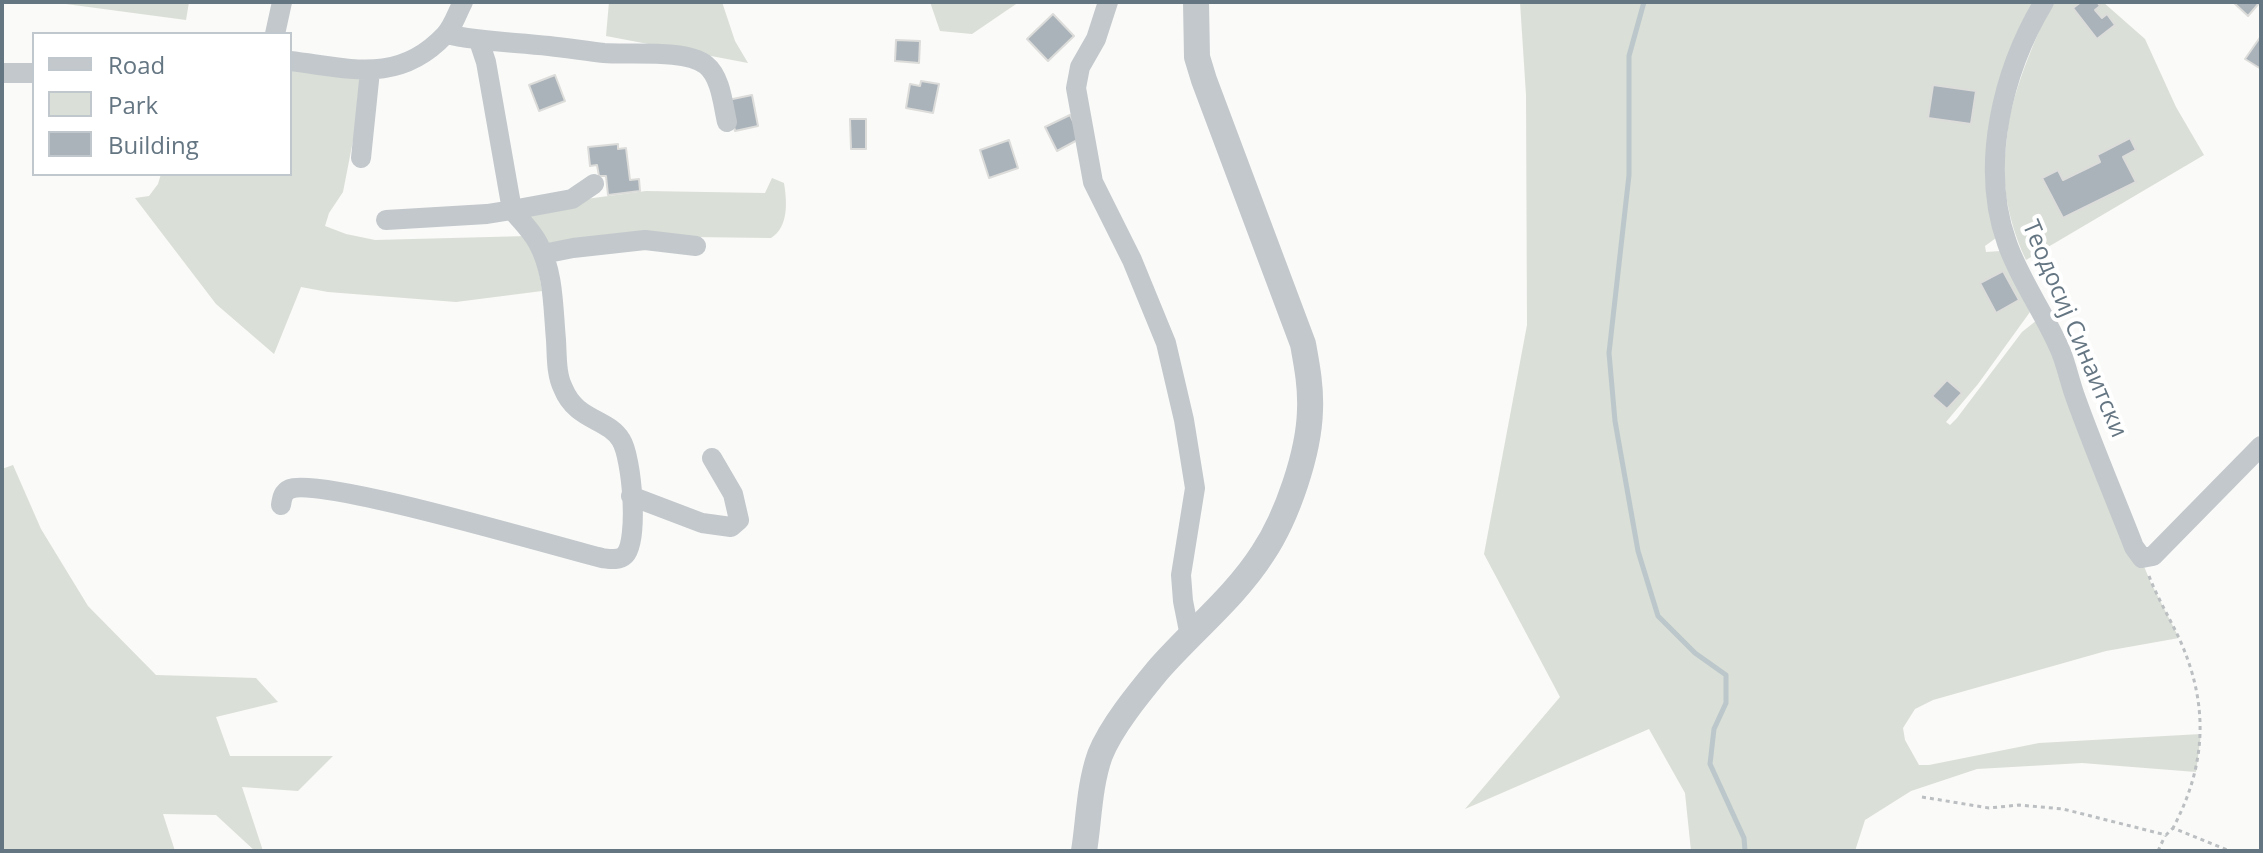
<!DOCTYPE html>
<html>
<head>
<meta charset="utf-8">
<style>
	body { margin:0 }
	#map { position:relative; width:2263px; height:853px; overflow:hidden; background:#fafaf8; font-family:"Open Sans",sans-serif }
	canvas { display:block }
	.frame { position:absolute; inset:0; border:4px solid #657683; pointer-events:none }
	.legend { position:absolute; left:32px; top:32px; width:260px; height:144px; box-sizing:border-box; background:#fff; border:2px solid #c1c8cd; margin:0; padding:10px 14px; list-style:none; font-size:24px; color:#657683 }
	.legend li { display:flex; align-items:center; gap:16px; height:40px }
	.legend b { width:40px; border:2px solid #c1c8cd }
</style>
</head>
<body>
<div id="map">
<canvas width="2263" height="853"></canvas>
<div class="frame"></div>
<ul class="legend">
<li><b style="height:10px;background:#c3c8cc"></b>Road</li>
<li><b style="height:22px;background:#dadfd7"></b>Park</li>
<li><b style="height:22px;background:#aab3b9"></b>Building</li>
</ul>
</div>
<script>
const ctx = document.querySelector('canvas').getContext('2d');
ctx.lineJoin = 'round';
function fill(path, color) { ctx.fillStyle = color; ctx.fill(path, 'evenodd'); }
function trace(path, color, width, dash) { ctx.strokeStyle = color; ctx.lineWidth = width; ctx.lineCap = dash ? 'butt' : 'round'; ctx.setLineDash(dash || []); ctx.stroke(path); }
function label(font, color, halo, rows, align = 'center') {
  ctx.font = font + ' "Open Sans",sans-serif'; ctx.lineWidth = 8; ctx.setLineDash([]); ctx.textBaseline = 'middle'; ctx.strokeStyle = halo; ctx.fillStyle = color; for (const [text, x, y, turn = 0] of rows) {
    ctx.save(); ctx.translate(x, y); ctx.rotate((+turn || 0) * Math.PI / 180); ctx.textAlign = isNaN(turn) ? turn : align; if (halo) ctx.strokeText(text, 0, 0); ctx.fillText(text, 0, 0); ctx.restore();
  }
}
fill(new Path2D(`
	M51 2H189L186 20Z
	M609 2H722L735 41 748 63 606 36Z
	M930 2H1019L972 34 940 31Z
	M1520 2H2036L2018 35 1996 238 1985 246 1986 252 2001 251 2030 312 1978 384 1946 422 1950 425 1957 418 2022 332 2042 316 2150 581 2179 638 2106 651 1933 700 1915 709 1903 728 1905 740 1919 765H1929L2039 743 2201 734 2196 772 2082 763 1977 769 1911 791 1865 820 1855 851H1691L1685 793 1649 729 1465 809 1560 697 1484 554 1527 325 1526 95Z
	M2052 2H2103L2145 39 2176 107 2204 155 2026 260C1982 165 2012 91 2052 2Z
	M290 69 365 79 343 192 329 213 325 226 346 234 375 240 528 236 535 248 542 291 456 302 328 292 301 287 274 354 216 304 135 198 149 196 158 184 161 174H290Z
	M772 178 784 183C787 201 789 227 771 238L693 237 554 247 545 241 521 213 586 199 646 191 765 193Z
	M13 465 41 529 88 606 156 675 256 678 278 702 216 717 230 756H333L298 791 242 787 263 851H255L216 815 163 814 175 851H2V469Z`), '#dadfd7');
trace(new Path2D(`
	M1644 2 1629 56V175L1609 353 1615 421 1638 551 1658 616 1695 653 1726 675V703L1714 729 1710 764 1744 838 1745 851`), '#bbc7cb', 5);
const building = new Path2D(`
	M2081 2H2097L2100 6 2095 10 2102 18 2107 14 2115 25 2097 39 2073 8Z
	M2233 2H2260L2248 16Z
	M1053 14 1074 36 1048 61 1027 39Z
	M2261 36V69L2245 59Z
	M896 40 920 41 919 63 895 61Z
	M555 75 565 101 539 111 529 85Z
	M921 81 939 84 933 113 906 108 910 84 920 86Z
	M1933 85 1976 91 1971 124 1928 118Z
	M752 95 758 126 735 131 728 100Z
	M1070 115 1081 138 1057 151 1045 127Z
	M850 119H866V149H851Z
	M2130 138 2136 150 2123 157 2136 182 2063 218 2042 178 2058 170 2063 180 2100 162 2097 155Z
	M1009 140 1018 168 989 178 980 150Z
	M618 144V149L626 148 630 180 639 179 640 191 608 195 606 176H599L597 165 590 166 588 147Z
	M2003 271 2019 300 1996 313 1980 283Z
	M1947 380 1962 393 1947 409 1932 396Z`);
fill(building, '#aab3b9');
trace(building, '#dcdcda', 2);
trace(new Path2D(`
	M2149 576C2157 597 2169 617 2179 638 2209 704 2207 764 2173 828
	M1922 797 1989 808 2019 805 2063 809 2166 835 2173 828 2230 851
	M2158 851 2165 836`), '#bbbfc2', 3, [4, 4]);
trace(new Path2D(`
	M1108 2 1096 39 1080 67 1076 88 1093 182 1132 260 1166 343 1184 420 1195 488 1181 575 1183 601 1190 636
	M2044 2C2003 70 1979 165 2007 243 2020 281 2046 315 2061 352 2067 367 2070 383 2076 399 2094 449 2115 498 2134 547L2142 558 2153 556 2261 446
	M275 34 282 2
	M446 34C481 42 514 42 549 46 568 48 586 51 604 53 630 55 686 49 706 65 721 77 723 105 727 122
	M290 61C349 68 398 85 445 35 453 27 457 13 463 2
	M2 73H34
	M361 158 370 71
	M386 220 487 214 512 210 486 62 479 41
	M543 254 573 248 645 240 696 246
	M631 496 702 523 731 527 739 520 733 494 712 458
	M281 505C282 498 283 492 290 489 319 476 557 547 602 558 610 559 619 561 625 555 639 540 632 457 621 440 608 418 576 421 563 388 556 374 557 356 556 340 553 308 554 272 538 243 531 230 521 221 512 210L572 199 594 184`), '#c3c8cc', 20);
trace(new Path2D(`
	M1084 851C1089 820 1089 786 1100 755 1111 727 1139 693 1158 670 1192 631 1235 597 1263 553 1287 517 1309 453 1310 410 1311 387 1307 366 1303 344L1204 80 1197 57 1196 2`), '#c3c8cc', 26);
label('24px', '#657683', '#fff', [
	["Теодосиј Синаитски",2074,329,67]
]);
</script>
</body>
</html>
